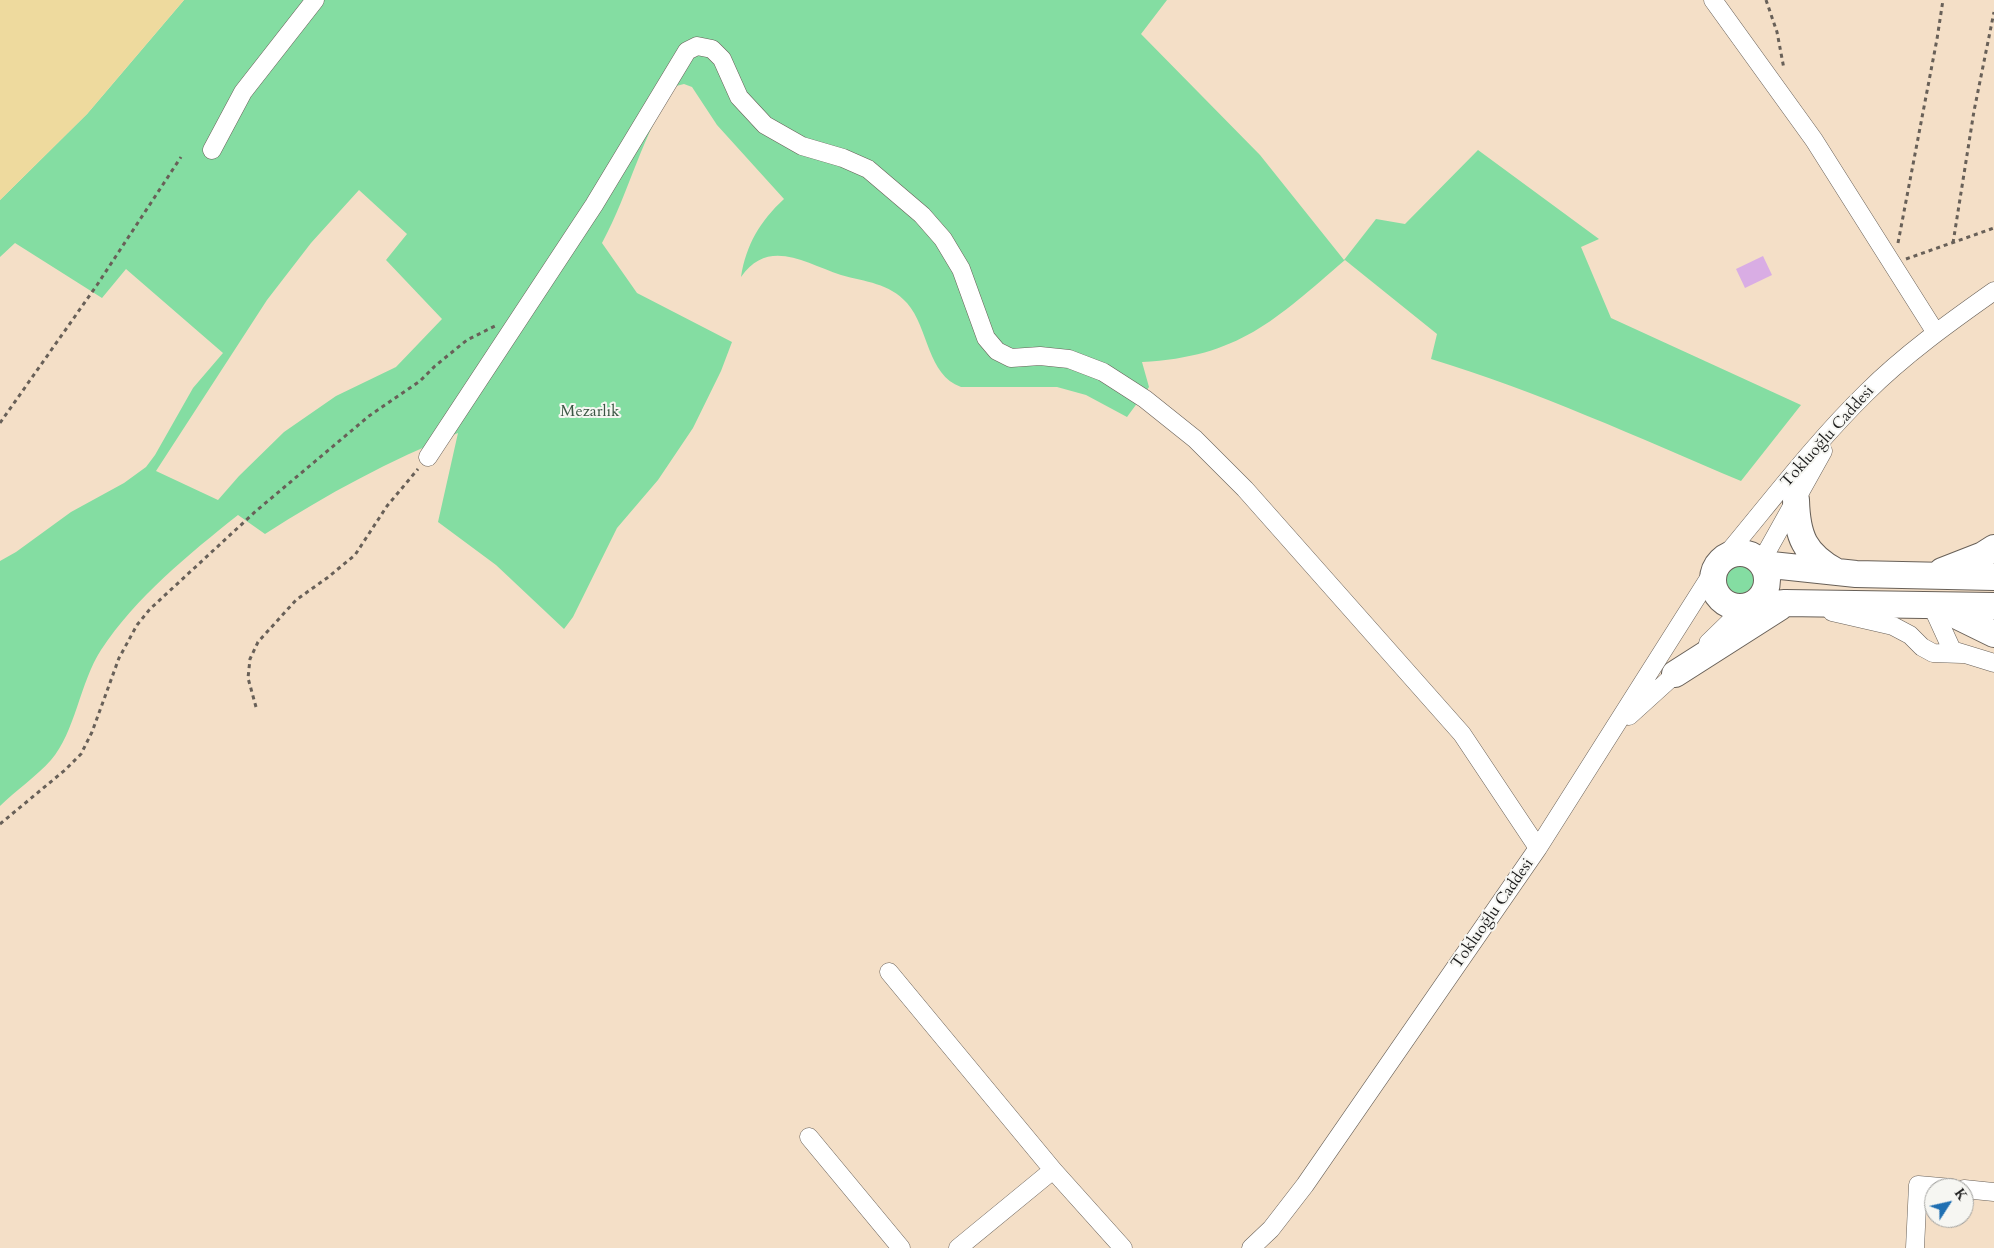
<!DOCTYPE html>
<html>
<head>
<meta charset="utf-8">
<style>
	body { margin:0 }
	#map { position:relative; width:1994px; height:1248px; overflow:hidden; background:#f4dfc7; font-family:Cardo,serif }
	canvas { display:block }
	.north { position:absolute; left:1924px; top:1178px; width:50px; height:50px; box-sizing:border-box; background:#f6f6f2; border:1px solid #9f9f9c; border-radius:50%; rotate:55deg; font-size:14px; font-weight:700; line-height:20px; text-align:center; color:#1c1c1c }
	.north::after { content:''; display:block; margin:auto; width:18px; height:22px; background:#1f6fb2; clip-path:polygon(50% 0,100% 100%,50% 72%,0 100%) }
</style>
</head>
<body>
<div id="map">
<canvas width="1994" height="1248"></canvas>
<div class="north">K</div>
</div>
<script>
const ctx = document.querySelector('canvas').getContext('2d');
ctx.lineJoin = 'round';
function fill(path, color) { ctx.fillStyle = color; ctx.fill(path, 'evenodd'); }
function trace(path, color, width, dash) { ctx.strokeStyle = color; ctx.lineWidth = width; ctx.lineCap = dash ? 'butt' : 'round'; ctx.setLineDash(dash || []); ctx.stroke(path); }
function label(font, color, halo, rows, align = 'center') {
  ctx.font = font + ' Cardo,serif'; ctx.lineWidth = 4; ctx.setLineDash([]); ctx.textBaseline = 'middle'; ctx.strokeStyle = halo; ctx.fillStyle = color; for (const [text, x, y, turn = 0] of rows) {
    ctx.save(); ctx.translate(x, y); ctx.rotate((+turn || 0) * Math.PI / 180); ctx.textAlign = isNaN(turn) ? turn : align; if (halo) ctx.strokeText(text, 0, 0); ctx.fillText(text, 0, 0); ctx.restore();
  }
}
fill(new Path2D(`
	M184 0H1167L1141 34 1260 155 1344 260 1376 219 1405 224 1478 150 1599 239 1581 247 1611 318 1801 405 1741 481C1639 438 1537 391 1431 359L1437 334 1345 260C1275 320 1239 357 1142 362L1149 387 1127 417 1086 395 1057 387H961C927 375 929 328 907 303 889 283 866 282 841 275 806 264 769 237 741 277 746 245 760 221 784 199L717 125 692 87 684 84 676 86C642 132 630 192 602 243L637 293 732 342 721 371 693 428 658 480 617 528 573 617 564 629 496 565 438 522 458 433C390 460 327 494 265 534L238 515C189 554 136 597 101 650 80 682 75 733 51 760 36 777 16 790 0 806V561L16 552 71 512 124 483 146 467 155 455 193 388 223 353 126 269 102 298 15 243 0 257V200L87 114ZM359 190 407 234 386 260 442 319 396 367 336 396 284 432 239 476 218 500 156 471 267 300 311 243Z
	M1719 581a21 21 0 1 1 42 0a21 21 0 1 1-42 0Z`), '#84dda2');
fill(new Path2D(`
	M0 0H184L87 114 0 200Z`), '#eeda9e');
fill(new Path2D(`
	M1763 256 1772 275 1745 288 1736 269Z`), '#d9ade4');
const minor = new Path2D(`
	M1713 0 1814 140 1936 333
	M212 150 243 92 315 0
	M428 457 594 205 687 51 697 46 712 49 722 59 739 97 765 125 802 146 843 158 868 169 922 215 943 239 961 269 986 338 997 351 1011 358 1040 356 1069 359 1103 372 1145 399 1195 439 1245 489 1462 734 1538 848
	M1722 560C1769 504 1814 444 1866 393 1904 355 1950 322 1994 291
	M1761 562 1823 451
	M1931 604 1952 650 1994 663
	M1832 612 1893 626 1910 635 1922 647 1933 653 1962 654
	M1708 643 1745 607
	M1629 716 1682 668
	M889 972 1053 1170 1123 1248
	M809 1137 901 1248
	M1964 1189 1994 1192
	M958 1248 1053 1170
	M1251 1248 1271 1229 1305 1185 1538 848 1716 567
	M1915 1248 1918 1185 1952 1188`);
const highway = new Path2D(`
	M1796 500C1797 536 1804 554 1837 572
	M1713 580a27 27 0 1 1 54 0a27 27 0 1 1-54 0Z
	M1762 564 1856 574 1994 577
	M1942 571 1983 555 1994 548
	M1748 607 1785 603 1994 606
	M1945 610 1994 634
	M1675 674 1780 607`);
trace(minor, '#686058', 19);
trace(highway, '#686058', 28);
trace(new Path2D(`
	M1766 0 1777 32 1784 69
	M1898 243 1937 39 1943 0
	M1953 243 1974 111 1994 12
	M1906 259 1994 228
	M0 423 97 285 181 157
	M256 707 248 678 250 659 258 642 296 600 327 578 355 555 387 506 418 469
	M0 824 65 770 81 754 92 732 119 658 137 625 150 609 256 511 369 416 420 381 435 366 467 340 495 326`), '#686058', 3, [4, 4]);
trace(minor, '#fff', 18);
trace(highway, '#fff', 26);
label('16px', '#3b5644', '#f6f6f2', [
	["Mezarlık",590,412]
]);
label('16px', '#1c1c1c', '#f6f6f2', [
	["Tokluoğlu Caddesi",1828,437,-48],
	["Tokluoğlu Caddesi",1493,914,-55]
]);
</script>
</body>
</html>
